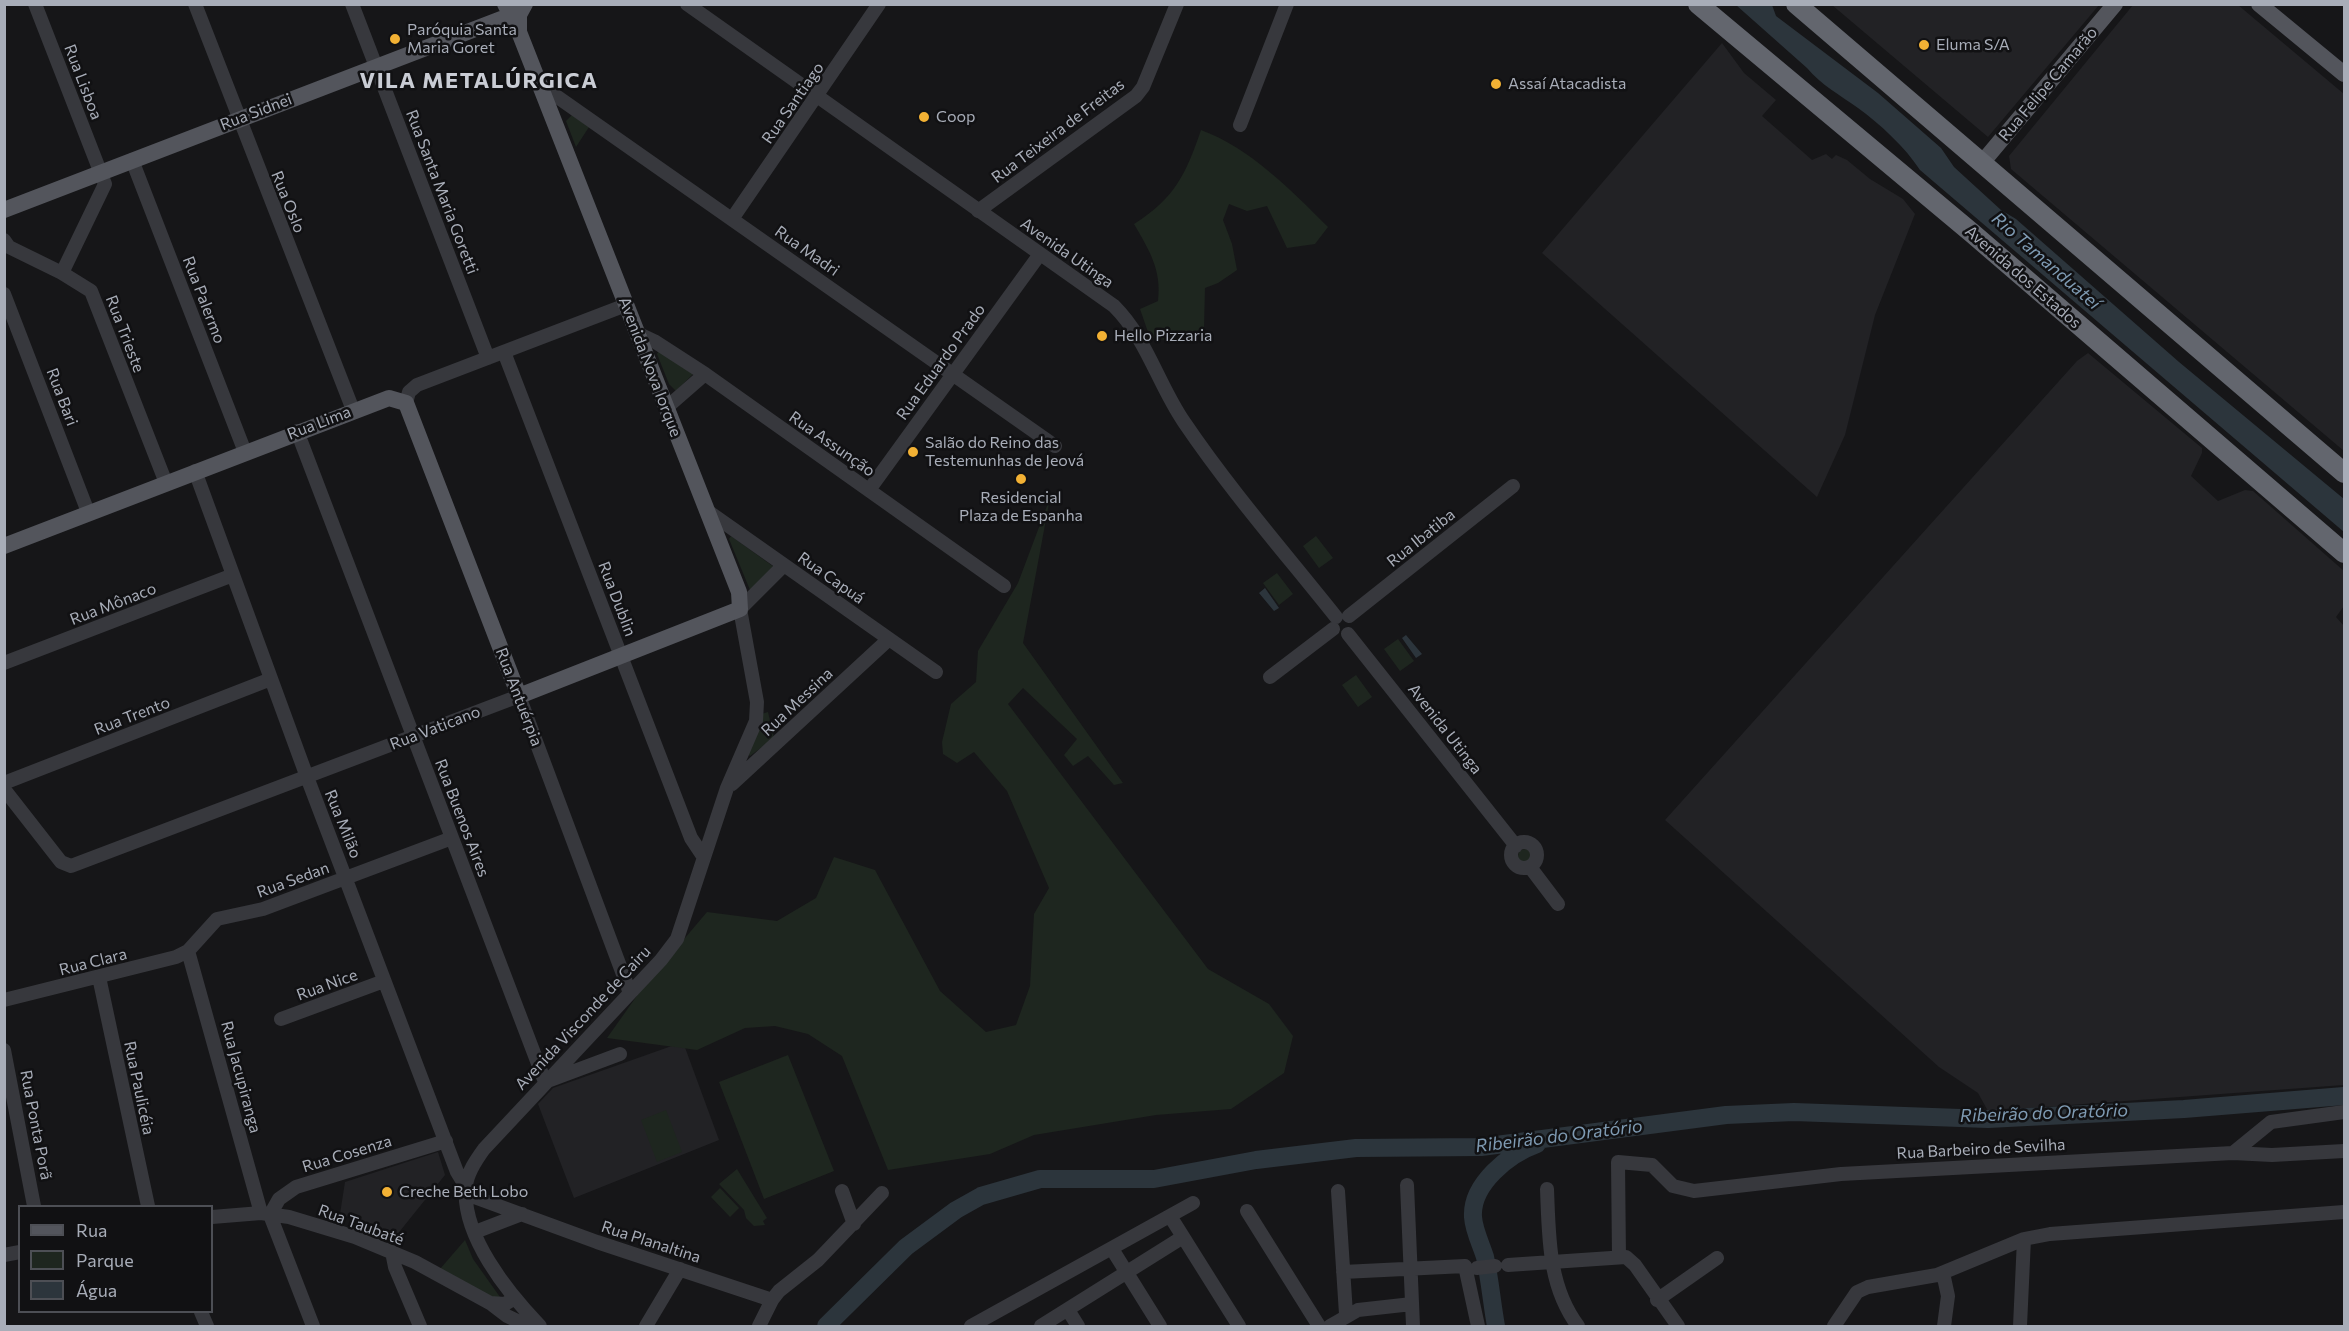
<!DOCTYPE html>
<html>
<head>
<meta charset="utf-8">
<style>
	body { margin:0 }
	#map { position:relative; width:2349px; height:1331px; overflow:hidden; background:#161618; font-family:Commissioner,sans-serif }
	canvas { display:block }
	.frame { position:absolute; inset:0; border:6px solid #a8adb8; pointer-events:none }
	.legend { position:absolute; left:18px; top:1205px; width:195px; height:108px; box-sizing:border-box; background:#111113; border:2px solid #4d4f55; margin:0; padding:8px 10px; list-style:none; font-size:18px; color:#a8adb8 }
	.legend li { display:flex; align-items:center; gap:12px; height:30px }
	.legend b { width:30px; border:2px solid #4d4f55 }
</style>
</head>
<body>
<div id="map">
<canvas width="2349" height="1331"></canvas>
<div class="frame"></div>
<ul class="legend">
<li><b style="height:8px;background:#53555c"></b>Rua</li>
<li><b style="height:16px;background:#1e261f"></b>Parque</li>
<li><b style="height:16px;background:#2c353c"></b>Água</li>
</ul>
</div>
<script>
const ctx = document.querySelector('canvas').getContext('2d');
ctx.lineJoin = 'round';
function fill(path, color) { ctx.fillStyle = color; ctx.fill(path, 'evenodd'); }
function trace(path, color, width, dash) { ctx.strokeStyle = color; ctx.lineWidth = width; ctx.lineCap = dash ? 'butt' : 'round'; ctx.setLineDash(dash || []); ctx.stroke(path); }
function label(font, color, halo, rows, align = 'center') {
  ctx.font = font + ' Commissioner,sans-serif'; ctx.lineWidth = 5; ctx.setLineDash([]); ctx.textBaseline = 'middle'; ctx.strokeStyle = halo; ctx.fillStyle = color; for (const [text, x, y, turn = 0] of rows) {
    ctx.save(); ctx.translate(x, y); ctx.rotate((+turn || 0) * Math.PI / 180); ctx.textAlign = isNaN(turn) ? turn : align; if (halo) ctx.strokeText(text, 0, 0); ctx.fillText(text, 0, 0); ctx.restore();
  }
}
fill(new Path2D(`
	M1832 5 2099 4V5L1988 137Z
	M2133 5H2238L2344 94V451L2011 169 2009 156Z
	M1722 43 1744 73 1776 100 1762 116 1812 160 1826 154 1832 159 1836 155 1847 160 1870 179 1903 199 1915 214 1875 315 1845 435 1817 497 1542 253Z
	M2088 353 2202 448V453L2191 476 2218 501 2245 490 2253 491 2344 571V606L2336 617 2344 626V1085L1988 1111 1978 1093 1939 1067 1665 820 2077 361Z
	M683 1042 719 1140 574 1198 538 1104 553 1088Z
	M438 1152 445 1175 396 1236 340 1214 345 1182Z`), '#222225');
fill(new Path2D(`
	M572 115 589 127 576 147 566 121Z
	M1201 130C1250 148 1291 190 1328 227L1315 244 1287 248 1267 206 1247 211 1229 204 1223 220 1232 244 1237 270 1218 283 1205 288 1204 328 1185 342 1150 338 1140 309 1158 301C1162 270 1149 250 1134 224 1175 198 1186 174 1201 130Z
	M659 351 693 374 676 391 669 384 657 354Z
	M1050 498 1023 643 1123 783 1114 785 1088 756 1073 766 1064 755 1077 739 1023 688 1008 704 1208 969 1269 1004 1293 1036 1284 1073 1231 1109 1156 1115 1034 1135 990 1154 888 1170 842 1056 808 1034 775 1026 745 1028 697 1050 607 1038 641 990 707 912 777 921 816 898 834 857 875 870 940 991 986 1032 1016 1025 1030 986 1034 914 1049 888 1007 791 974 752 957 763 943 754 942 742 951 704 976 682 978 651 1018 583Z
	M731 536 774 567 750 590 729 539Z
	M1316 536 1333 558 1319 568 1303 546Z
	M1277 573 1293 594 1279 605 1263 583Z
	M1398 639 1414 661 1400 671 1384 649Z
	M1356 675 1372 697 1358 707 1342 685Z
	M768 712 774 738 750 756 748 754 761 714Z
	M1518 856a7 7 0 1 1 14 0a7 7 0 1 1-14 0Z
	M788 1055 834 1171 764 1199 719 1082Z
	M666 1110 682 1152 657 1162 641 1120Z
	M737 1169 767 1218 763 1221 765 1225 754 1226 746 1218 744 1210 719 1184Z
	M720 1188 739 1208 730 1217 711 1197Z
	M465 1240 473 1259 500 1297 498 1301 440 1269Z`), '#1e261f');
fill(new Path2D(`
	M1736 5H1772L1776 16 1878 93 1941 148 1954 167 2001 210 2016 219 2179 362 2344 499V532L1920 170C1905 147 1880 124 1858 108 1840 95 1821 85 1807 68Z
	M1265 588 1279 608 1274 611 1259 593Z
	M1406 635 1422 654 1416 658 1402 638Z`), '#2c353c');
trace(new Path2D(`
	M826 1326 906 1247 956 1210 981 1196 1040 1179H1154L1256 1160 1356 1148 1481 1147 1726 1115 1794 1112 1988 1119 2184 1109 2344 1096
	M1496 1326C1492 1304 1490 1280 1485 1257 1481 1244 1474 1231 1473 1217 1471 1184 1509 1154 1537 1144`), '#2c353c', 18);
trace(new Path2D(`
	M35 4 105 184 62 273
	M195 4 353 410
	M352 4 488 358
	M687 4 1114 306C1147 339 1158 384 1184 422 1230 490 1285 553 1336 617
	M539 84 1055 446
	M1240 125 1287 4
	M132 160 245 452
	M978 211 1136 96 1143 87 1177 4
	M732 219 879 4
	M4 240 9 247 62 273 91 291 166 483
	M4 294 88 512
	M637 333 654 341 705 374 1004 586
	M504 352 691 838 703 856
	M406 403 409 392 417 385 626 305
	M666 408 705 374
	M297 431 545 1082 620 1054
	M195 471 307 777 457 1172 466 1187
	M869 490 1040 254
	M706 510 936 672
	M1349 616 1513 486
	M1348 634 1516 846
	M4 663 233 575
	M1270 677 1333 629
	M4 783 271 679
	M732 784 889 639
	M4 789 61 862 71 866 519 696 630 993
	M1511 855a13 13 0 1 1 26 0a13 13 0 1 1-26 0Z
	M1530 867 1558 904
	M188 951 261 1213
	M99 977 148 1206
	M4 1000 176 957 188 951 217 919 263 909 452 838
	M281 1019 384 981
	M4 1050 34 1206
	M2233 1153 2272 1155 2344 1151
	M1407 1185 1413 1326
	M1547 1189C1549 1237 1548 1286 1578 1326
	M842 1191 854 1224
	M1338 1191 1346 1314
	M466 1194 597 1242 772 1300
	M1247 1211 1319 1326
	M1170 1216 1239 1326
	M212 1217 261 1213 289 1217 355 1237 415 1262 490 1303 505 1304 515 1298
	M475 1232 522 1214
	M1112 1249 1160 1326
	M392 1252 395 1267 420 1326
	M4 1255 20 1252
	M1619 1257 1618 1162 1652 1165 1673 1186 1694 1191 1841 1174 2233 1153 2271 1122 2344 1112
	M1508 1265 1626 1257 1635 1265 1678 1326
	M1477 1268 1495 1266
	M1343 1272 1465 1266 1478 1326
	M1943 1273 1948 1296 1944 1326
	M1657 1300 1717 1258
	M490 1303 507 1316 528 1326
	M1068 1310 1078 1326
	M201 1312 207 1326
	M313 1326 270 1215 279 1199 296 1187 446 1141
	M540 1326C508 1293 461 1235 466 1186 467 1173 476 1160 484 1149L661 960 677 939 727 788 756 721 757 702 740 609 784 565
	M646 1326 680 1269
	M759 1326 772 1300 779 1291 818 1260 882 1193
	M971 1326 1193 1203
	M1041 1326 1183 1237
	M1330 1326 1358 1310 1412 1304
	M1834 1326 1857 1292 1868 1287 1937 1275 2024 1239 2050 1234 2344 1212
	M2020 1326 2024 1239`), '#37383d', 14);
trace(new Path2D(`
	M2259 4 2344 74
	M519 32V15L525 4
	M1981 164 2115 4
	M4 210 509 16
	M4 546 389 398 406 403 519 696 740 609 739 592 519 32 505 4`), '#53555c', 16);
trace(new Path2D(`
	M1698 4 1972 233 2344 553
	M1796 4 2344 473`), '#63666e', 20);
for (const [x, y, r, color] of [
	[395,39,6,"#f2b134"],
	[1924,45,6,"#f2b134"],
	[1496,84,6,"#f2b134"],
	[924,117,6,"#f2b134"],
	[1102,336,6,"#f2b134"],
	[913,452,6,"#f2b134"],
	[1021,479,6,"#f2b134"],
	[387,1192,6,"#f2b134"]
]) { const dot = new Path2D(); dot.arc(x, y, r, 0, 2 * Math.PI); ctx.fillStyle = color; ctx.fill(dot); trace(dot, '#111113', 2); }
label('16px', '#a8adb8', '#111113', [
	["Paróquia Santa",407,30],
	["Maria Goret",407,48],
	["Eluma S/A",1936,45],
	["Assaí Atacadista",1508,84],
	["Coop",936,117],
	["Hello Pizzaria",1114,336],
	["Salão do Reino das",925,443],
	["Testemunhas de Jeová",925,461],
	["Residencial",1021,498,"center"],
	["Plaza de Espanha",1021,516,"center"],
	["Creche Beth Lobo",399,1192]
], 'left');
label('16px', '#a8adb8', '#111113', [
	["Rua Lisboa",83,82,69],
	["Rua Felipe Camarão",2048,84,-50],
	["Rua Santiago",793,103,-55],
	["Rua Sidnei",256,112,-21],
	["Rua Teixeira de Freitas",1058,131,-37],
	["Rua Santa Maria Goretti",442,192,69],
	["Rua Oslo",288,202,68],
	["Rua Madri",807,251,35],
	["Avenida Utinga",1067,253,35],
	["Avenida dos Estados",2023,277,41],
	["Rua Palermo",204,300,69],
	["Rua Trieste",125,334,69],
	["Rua Eduardo Prado",941,362,-54],
	["Avenida Nova Iorque",650,367,69],
	["Rua Bari",62,397,69],
	["Rua Lima",319,423,-21],
	["Rua Assunção",832,444,35],
	["Rua Ibatiba",1421,538,-39],
	["Rua Capuá",831,578,35],
	["Rua Dublin",617,599,69],
	["Rua Mônaco",113,604,-21],
	["Rua Antuérpia",519,697,69],
	["Rua Messina",797,702,-43],
	["Rua Trento",132,716,-21],
	["Rua Vaticano",435,728,-21],
	["Avenida Utinga",1445,729,52],
	["Rua Buenos Aires",462,818,69],
	["Rua Milão",343,824,68],
	["Rua Sedan",293,880,-20],
	["Rua Clara",93,962,-14],
	["Rua Nice",327,985,-20],
	["Avenida Visconde de Cairu",583,1018,-47],
	["Rua Jacupiranga",241,1077,75],
	["Rua Paulicéia",139,1088,78],
	["Rua Ponta Porã",36,1125,79],
	["Rua Barbeiro de Sevilha",1981,1149,-3],
	["Rua Cosenza",347,1154,-17],
	["Rua Taubaté",361,1225,20],
	["Rua Planaltina",651,1242,18]
]);
label('italic 18px', '#7f9bb3', '#111113', [
	["Rio Tamanduateí",2046,261,41],
	["Ribeirão do Oratório",2044,1113,-2],
	["Ribeirão do Oratório",1559,1136,-7]
]);
ctx.letterSpacing = '1.5px';
label('bold 22px', '#c9ccd4', '#111113', [
	["VILA METALÚRGICA",479,81]
]);
ctx.letterSpacing = '0px';
</script>
</body>
</html>
